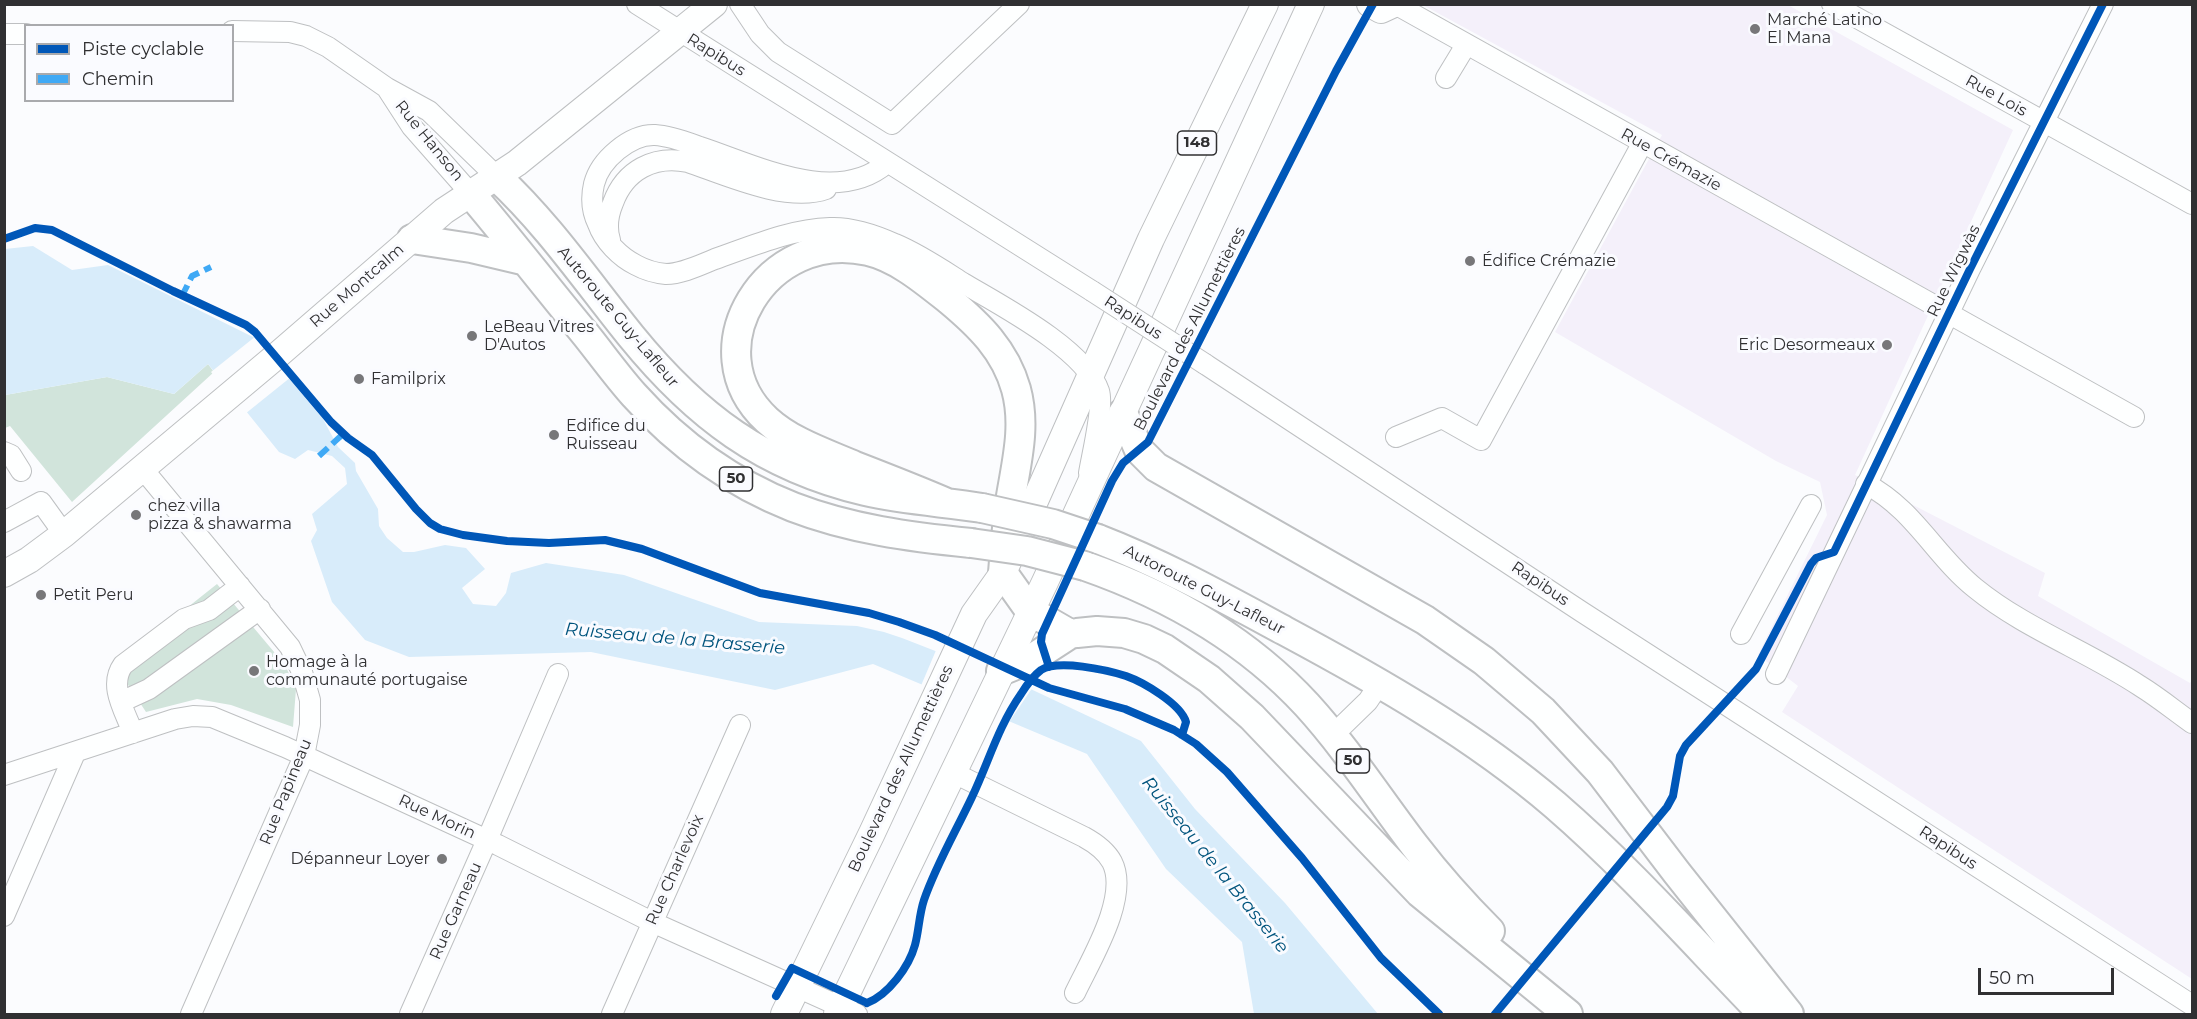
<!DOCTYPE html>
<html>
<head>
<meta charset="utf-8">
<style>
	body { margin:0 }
	#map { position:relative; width:2197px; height:1019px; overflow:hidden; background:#fbfcfe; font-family:Montserrat,sans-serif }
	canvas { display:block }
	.frame { position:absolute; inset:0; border:6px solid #303032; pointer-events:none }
	.legend { position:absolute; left:24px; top:24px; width:210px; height:78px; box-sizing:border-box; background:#fafbff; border:2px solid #a9aaad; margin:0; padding:8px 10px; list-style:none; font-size:18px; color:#303032 }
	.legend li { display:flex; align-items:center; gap:12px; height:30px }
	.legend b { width:30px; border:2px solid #a9aaad }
	.scale { position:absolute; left:1978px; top:968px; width:136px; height:27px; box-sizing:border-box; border:3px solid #303032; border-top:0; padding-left:8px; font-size:18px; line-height:21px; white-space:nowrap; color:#303032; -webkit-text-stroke:4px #fafbff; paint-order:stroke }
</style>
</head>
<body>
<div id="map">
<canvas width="2197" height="1019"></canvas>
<div class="frame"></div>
<ul class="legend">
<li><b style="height:8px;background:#0057b8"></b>Piste cyclable</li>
<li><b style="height:8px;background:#3fa9f5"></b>Chemin</li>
</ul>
<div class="scale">50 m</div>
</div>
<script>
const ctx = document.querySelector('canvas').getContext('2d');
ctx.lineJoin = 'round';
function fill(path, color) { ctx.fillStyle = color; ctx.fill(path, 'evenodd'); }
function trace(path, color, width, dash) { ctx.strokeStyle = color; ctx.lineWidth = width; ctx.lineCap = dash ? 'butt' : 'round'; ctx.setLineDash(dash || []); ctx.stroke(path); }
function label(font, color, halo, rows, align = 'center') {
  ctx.font = font + ' Montserrat,sans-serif'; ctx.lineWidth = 6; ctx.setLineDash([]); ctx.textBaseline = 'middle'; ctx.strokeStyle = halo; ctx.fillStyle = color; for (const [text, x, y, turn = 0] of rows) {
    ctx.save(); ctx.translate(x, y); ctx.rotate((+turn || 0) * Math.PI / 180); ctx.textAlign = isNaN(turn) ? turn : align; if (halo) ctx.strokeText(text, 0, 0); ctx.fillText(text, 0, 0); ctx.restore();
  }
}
fill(new Path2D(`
	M1421 4 1788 5 2013 130 1855 475 2045 573 2038 596 2190 683 2192 680V979L1782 712 1798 686 1758 655 1827 515 1820 482 1776 461 1555 332 1662 135Z`), '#f4f0fa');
fill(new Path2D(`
	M208 364 214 372 72 502 10 426 5 428V395L107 377 174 394Z
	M217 584 285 665 296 689 293 727 231 705 197 699 146 712 115 665Z`), '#d1e4db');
fill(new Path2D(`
	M33 246 72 270 108 265 255 338 323 419 338 447 355 463 356 471 378 509 379 526 387 538 403 552H414L445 545 466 548 485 569 462 588 473 604 496 606 506 593 511 573 546 563 624 575 759 622 857 626 884 632 902 638 1020 684 1141 741 1195 809 1285 903 1378 1014H1254L1242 942 1166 869 1087 754 873 664 775 690 591 652 409 657 365 640 332 602 311 541 317 530 312 514 347 484 345 468 332 456 308 450 295 459 279 452 208 364 174 394 107 377 5 395V249Z`), '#d8ecfa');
fill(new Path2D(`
	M256 336 291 377 245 414 211 372Z
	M937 648 1033 687 1007 725 920 688Z`), '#fbfcfe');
const minor = new Path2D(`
	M637 4 1092 291
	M740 4 760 34 778 52 892 124 1019 4
	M1395 4 2134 417
	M1832 4 2192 204
	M232 31 290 32 306 36 328 47 387 88 429 111 497 177
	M4 34H26
	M1446 78 1466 45
	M388 90 412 127 471 194
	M887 163C836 207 755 165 700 147 686 142 671 136 655 135 630 134 600 160 594 184 591 197 592 212 598 224 604 241 620 257 636 265 645 270 655 273 666 274 682 274 700 265 715 259 752 246 791 229 830 228 852 227 875 235 895 244 919 254 941 269 963 283 1000 305 1085 349 1099 391 1104 407 1092 454 1089 473
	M610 240C606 227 608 215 613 203 625 170 654 155 688 162 726 175 787 203 826 189
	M1205 364 1582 612 2192 1005
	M1396 437 1442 418 1481 440 1642 144
	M4 452 11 455 21 471
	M142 468 290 647 302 672 310 700V725L304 756 191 1014
	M1866 484C1914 509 1935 556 1975 588 2024 628 2087 651 2140 686 2158 697 2175 711 2192 723
	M4 522 41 502 64 534
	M1741 634 1811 505
	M1776 674 1970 269 2103 4
	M121 702 149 689 260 609
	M133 733C125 711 108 686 123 665L184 619 209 610 240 586
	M1333 735 1368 701 1380 683
	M954 773 1084 837C1095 843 1106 851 1112 862 1130 897 1090 961 1075 993
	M4 775 175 719 193 716 212 717 285 747 498 845 652 922 857 1014
	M4 916 75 753
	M410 1014 487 840 558 674
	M612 1014 740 725`);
const major = new Path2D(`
	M1370 4 1381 10 1394 4
	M4 574 29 560 64 534 280 353 444 211 517 163 714 4
	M784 1014 872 833 974 614 1003 573 1151 239 1265 4
	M837 1014 1045 582 1311 4`);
const highway = new Path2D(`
	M497 177C548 224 588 283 631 336 696 416 764 467 865 491 904 500 943 502 982 508
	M471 194C510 240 547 288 586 335 602 355 617 376 634 395 678 444 732 483 793 507 850 529 910 537 971 543
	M412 239 471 248 526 261
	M1123 413 1139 450 1156 467 1425 620 1484 661 1543 711 1600 772 1677 873 1789 1014
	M947 503C917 490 886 478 855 466 825 453 791 442 767 420 691 350 767 227 868 251 898 258 925 281 949 300 979 325 1005 350 1016 389 1026 425 1017 460 1011 496 1007 522 1005 547 1003 573L1030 611 1070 634
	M1098 539C1163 564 1224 598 1285 631 1380 682 1473 735 1555 805 1629 869 1695 944 1763 1014
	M1085 566C1168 595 1247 640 1307 705 1347 749 1379 799 1415 846 1438 876 1463 904 1490 931
	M1001 671 1033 658 1070 634 1077 633 1097 631 1124 633 1144 639 1165 649 1209 679 1252 717 1420 893 1568 1014`);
trace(minor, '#bec0c2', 22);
trace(major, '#bec0c2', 28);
trace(highway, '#bec0c2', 32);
trace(minor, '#feffff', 20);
trace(major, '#feffff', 26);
trace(highway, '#feffff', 28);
const minorBridge = new Path2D(`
	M1092 291 1205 364`);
const highwayBridge = new Path2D(`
	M982 508 1053 524 1098 539
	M971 543 1027 551 1085 566`);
trace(minorBridge, '#bec0c2', 22, []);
trace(highwayBridge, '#bec0c2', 32, []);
trace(minorBridge, '#feffff', 20);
trace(highwayBridge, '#feffff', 28);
trace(new Path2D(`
	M182 296 192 276 211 267
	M319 456 343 434`), '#3fa9f5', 6, [12, 6]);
trace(new Path2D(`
	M4 239 35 228 52 230 173 291 246 325 255 332 331 422 348 438 372 455 416 509 430 523 440 529 463 535 507 541 549 543 605 540 642 549 760 593 869 613 899 622 935 635 1049 688 1125 709 1174 730 1196 744 1227 772 1302 858 1381 958 1439 1014
	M1049 667 1041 642 1042 634 1112 481 1123 463 1148 442 1336 71 1373 4
	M776 996 792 968 867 1003
	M867 1003C888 995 909 967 915 945 919 930 919 915 924 900 936 865 956 831 972 797 989 761 998 727 1021 694 1026 686 1033 676 1041 670 1058 659 1107 670 1126 676 1143 682 1181 704 1186 722L1182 735
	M1495 1014 1667 807 1673 796 1680 756 1686 745 1756 669 1811 564 1816 558 1834 552 1970 269 2103 4`), '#0057b8', 8);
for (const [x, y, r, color] of [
	[1755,29,6,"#777779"],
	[1470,261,6,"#777779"],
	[472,336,6,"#777779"],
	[1887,345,6,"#777779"],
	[359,379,6,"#777779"],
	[554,435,6,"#777779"],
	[136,515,6,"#777779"],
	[41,595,6,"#777779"],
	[254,671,6,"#777779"],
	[442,859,6,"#777779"]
]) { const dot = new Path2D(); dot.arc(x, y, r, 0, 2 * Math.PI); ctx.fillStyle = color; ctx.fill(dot); trace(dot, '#fafbff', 2); }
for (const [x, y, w] of [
	[1197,143,39],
	[736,479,33],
	[1353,761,33]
]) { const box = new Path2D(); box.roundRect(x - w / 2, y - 12, w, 24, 4.5); ctx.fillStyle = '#fafbff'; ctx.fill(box); trace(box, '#303032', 1.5); }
label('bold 15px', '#303032', null, [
	["148",1197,143],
	["50",736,479],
	["50",1353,761]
]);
label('16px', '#303032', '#fafbff', [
	["Marché Latino",1767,20],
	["El Mana",1767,38],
	["Édifice Crémazie",1482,261],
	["LeBeau Vitres",484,327],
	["D'Autos",484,345],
	["Eric Desormeaux",1875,345,"right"],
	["Familprix",371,379],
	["Edifice du",566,426],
	["Ruisseau",566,444],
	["chez villa",148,506],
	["pizza & shawarma",148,524],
	["Petit Peru",53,595],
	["Homage à la",266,662],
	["communauté portugaise",266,680],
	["Dépanneur Loyer",430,859,"right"]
], 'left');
label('16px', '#303032', '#fafbff', [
	["Rapibus",716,55,32],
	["Rue Lois",1996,96,29],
	["Rue Hanson",429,141,51],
	["Rue Crémazie",1671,160,29],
	["Rue Wìgwàs",1954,271,-64],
	["Rue Montcalm",357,286,-41],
	["Autoroute Guy-Lafleur",618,317,50],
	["Rapibus",1133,318,33],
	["Boulevard des Allumettières",1190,329,-63],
	["Rapibus",1540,584,34],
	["Autoroute Guy-Lafleur",1204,590,27],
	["Boulevard des Allumettières",901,769,-65],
	["Rue Papineau",286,792,-68],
	["Rue Morin",437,817,25],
	["Rapibus",1948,848,33],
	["Rue Charlevoix",675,870,-66],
	["Rue Garneau",456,911,-66]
]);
label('italic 18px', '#00547d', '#fafbff', [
	["Ruisseau de la Brasserie",675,639,5],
	["Ruisseau de la Brasserie",1215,865,51]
]);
</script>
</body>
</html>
